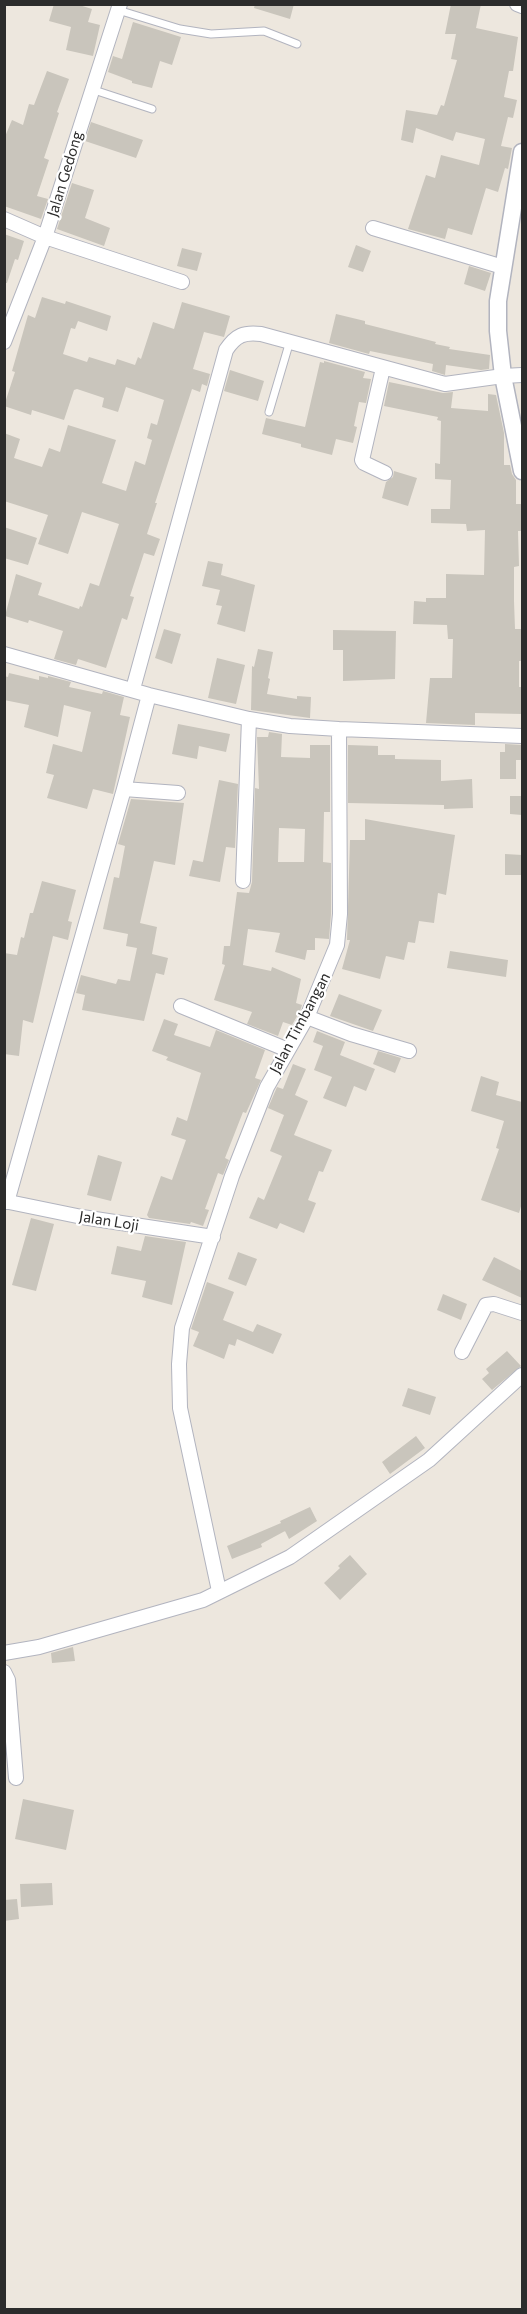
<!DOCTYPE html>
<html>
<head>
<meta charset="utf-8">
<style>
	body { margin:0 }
	#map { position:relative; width:527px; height:2314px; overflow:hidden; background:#ede7de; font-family:Commissioner,sans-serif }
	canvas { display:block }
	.frame { position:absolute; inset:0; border:6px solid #2c2c2c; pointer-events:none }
</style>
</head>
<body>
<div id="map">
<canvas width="527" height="2314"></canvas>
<div class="frame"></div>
</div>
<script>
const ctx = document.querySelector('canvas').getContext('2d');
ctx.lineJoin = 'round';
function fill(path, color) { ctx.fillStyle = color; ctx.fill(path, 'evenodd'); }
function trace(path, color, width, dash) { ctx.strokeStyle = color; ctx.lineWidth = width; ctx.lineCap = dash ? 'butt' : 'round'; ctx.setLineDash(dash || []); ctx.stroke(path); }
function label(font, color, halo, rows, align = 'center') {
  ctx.font = font + ' Commissioner,sans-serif'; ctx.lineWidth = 4.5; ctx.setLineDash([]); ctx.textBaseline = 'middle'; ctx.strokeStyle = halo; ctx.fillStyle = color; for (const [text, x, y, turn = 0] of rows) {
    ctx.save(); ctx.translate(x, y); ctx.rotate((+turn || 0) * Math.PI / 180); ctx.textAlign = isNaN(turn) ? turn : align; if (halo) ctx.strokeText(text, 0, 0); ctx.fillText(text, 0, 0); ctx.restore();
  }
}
fill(new Path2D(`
	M54 4H76L92 9 88 22 100 25 93 56 66 50 71 27 49 21Z
	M255 4H294L290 19 254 8Z
	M451 4H481L476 28 518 37 513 71H509L504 97 517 100 513 118 508 117 501 146 512 148 508 169 505 168 498 192 486 188 472 235 448 228 445 239 408 229 426 175 435 178 441 155 479 165 485 139 456 132 453 141 416 128 413 143 401 140 406 110 437 115 441 105 444 106 457 60 451 59 456 34H445Z
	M133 22 181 37 172 65 160 61 152 88 132 83V81L108 72 113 56 122 59Z
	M47 71 69 79 57 112 59 113 44 158 49 160 37 196 48 199 41 219 4 206V139L12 120 23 125 29 104 34 105Z
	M91 122 143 140 136 158 85 141Z
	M72 183 94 190 85 218 110 228 104 246 57 229Z
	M4 234 24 241 18 260 15 259 7 283H4Z
	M356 245 371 251 363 272 348 267Z
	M182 248 202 253 197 271 177 266Z
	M469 266 491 273 485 291 464 284Z
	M42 297 65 304 66 301 111 316 107 331 78 321 75 329 71 328 63 354 87 362 89 357 115 365 117 359 135 365 138 357 141 359 153 322 174 329 182 302 230 316 224 337 204 332 193 369 210 374 207 386 202 384 200 392 192 389 155 503H157L147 534 160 539 154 556 144 553 130 596 134 597 127 620 122 618 106 668 78 659 76 665 54 659 63 631 29 620 28 623 5 616 16 574 42 583 38 595 79 609 80 606 82 607 90 583 99 586 119 524 82 512 68 554 38 544 48 515 4 501V433L20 439 14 458 42 467 49 448 60 452 68 425 116 440 102 483 126 491 135 461 145 465 152 440 147 438 151 423 157 425 164 400 126 387 118 412 102 407 104 398 77 389 74 390 64 420 32 410 31 415 4 406 15 372 12 371 28 315 35 318Z
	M336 314 365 321V324L436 342 435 344 450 347 449 349 490 355 489 369 481 370 446 365 445 375 432 371 433 364 370 351 369 354 329 343Z
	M324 361 365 372 363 378 371 379 366 403 359 402 354 426 357 427 353 443 336 439 332 455 301 447V444L262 434 266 418 305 427 320 362 324 363Z
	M230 370 264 381 258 401 224 391Z
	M389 382 443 393 453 392 451 408 488 411V394L496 395 504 433V465H510L512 474 516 480V504H522V531H518L519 566 514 567V601L515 629H522V661H519V687H522V714L475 713V725L426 723 430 678H452L453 639H448L447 625 413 624 414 601 426 602V598H446V574L484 575 485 530 467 531 466 524 431 523V509H450L451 480 435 479V463L440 464 441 421 437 420 438 417 384 406Z
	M394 471 417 478 408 506 382 498 386 482 393 477Z
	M4 527 37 538 28 565 4 558Z
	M208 561 223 564 221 575 255 585 245 632 217 624 222 606 216 605 220 590 202 586Z
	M164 629 181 634 172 664 155 658Z
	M333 630 396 631 395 679 343 681V650H333Z
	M258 649 273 652 268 678 270 679 267 694 297 699V696L311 697 310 718 251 710 252 666 254 667Z
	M217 658 245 665 236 704 208 698Z
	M9 673 39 680V676L48 678V676L71 682 69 687 102 694 103 691 124 697 120 715 130 717 113 794 93 789 87 809 47 798 54 775 46 773 53 744 82 752 91 712 64 705 58 737 24 727 29 705 4 700V676L8 677Z
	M178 724 230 734 226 752 199 746 197 759 172 754Z
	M269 732 282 734 281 757 310 758V745H330V812H324L323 862 331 863V914L329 939 315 938V950H307L305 960 275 952 280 933 248 929 243 965 271 971 272 967 301 979 296 1003 302 1005 300 1011 292 1025 283 1022 278 1036 247 1024 252 1012 214 1000 225 965 222 964 224 946H230L237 892 249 893 252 882 255 788 259 789 257 737H268ZM279 828 305 829 304 862H278Z
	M505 744 522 745V760H516V779H500V752H505Z
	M348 745 378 746V755H395V759L441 760V781L472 779 473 808 444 809V805L348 803Z
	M219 780 238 784 235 848 226 847 220 882 189 876 193 860 203 862Z
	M510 796H522V815L510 814Z
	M131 799 184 803 175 865 154 861 140 923 157 927 152 954 168 958 164 975 156 973 144 1021 82 1010 85 995 76 993 81 975 116 984 118 979 130 981 137 948 126 946 128 934 103 929 114 877 119 878 125 846 118 844Z
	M365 819 455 835 446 895 438 893 434 923 419 921 415 943 408 942 404 960 386 956 380 979 342 969 350 940H347L350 840H365Z
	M505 854 522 855V875H505Z
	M42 881 76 890 68 921 72 922 68 940 53 936 33 1023 23 1020 19 1056 4 1054V953L17 955 21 937 24 938 30 913H33Z
	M450 951 508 960 506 977 447 968Z
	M339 994 382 1010 373 1031 330 1016Z
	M164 1019 178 1024 174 1035 210 1047 216 1030 265 1050 255 1078 261 1080 246 1113 243 1112 225 1158 229 1160 223 1175 218 1173 205 1209 209 1210 203 1226 191 1222 190 1224 149 1218 147 1215 161 1176 172 1180 186 1140 171 1135 177 1117 187 1121 201 1073 166 1060 168 1057 152 1051Z
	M317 1031 345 1042 340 1055 375 1069 366 1091 354 1086 346 1107 323 1098 332 1077 314 1070 323 1046 313 1042Z
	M378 1051 401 1058 395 1073 373 1064Z
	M293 1064 306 1069 295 1095 308 1101 294 1135 332 1150 323 1172 319 1171 308 1200 316 1203 304 1233 280 1223 277 1229 249 1218 258 1197 264 1200 282 1156 270 1151 284 1115 268 1108 277 1087 283 1089Z
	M481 1076 499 1082 496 1095 522 1102V1203L519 1213 481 1200 499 1149 496 1148 504 1121 471 1111Z
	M98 1155 122 1162 111 1201 87 1195Z
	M31 1218 54 1224 36 1291 12 1285Z
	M145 1236 186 1242 172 1305 142 1297 146 1281 111 1274 117 1246 141 1251Z
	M238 1252 257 1259 246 1286 228 1279Z
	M494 1257 522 1271V1298L482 1280Z
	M207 1282 234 1292 223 1320 253 1332 257 1324 282 1334 273 1354 237 1339 235 1346 229 1344 224 1359 193 1346 199 1332 191 1329Z
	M443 1294 467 1304 461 1320 437 1310Z
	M507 1351 521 1366 492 1390 482 1379 489 1373 486 1369Z
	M408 1388 436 1397 430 1415 402 1406Z
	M416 1436 425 1448 390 1474 382 1462Z
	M310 1507 317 1521 289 1539 280 1521Z
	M281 1523 285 1531 261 1544 262 1547 232 1559 227 1546Z
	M350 1555 367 1574 340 1600 324 1583 340 1568 338 1566Z
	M73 1647 75 1661 52 1663 51 1653Z
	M23 1799 74 1810 66 1850 15 1839Z
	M52 1883 53 1905 21 1907 20 1884Z
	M17 1899 19 1919 4 1921V1900Z`), '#c9c5bc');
const service = new Path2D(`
	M118 10 180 29 211 34 264 31 297 44
	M91 89 152 109
	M269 412 290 341`);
const minor = new Path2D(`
	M517 4 522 6
	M4 219 45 237 182 282
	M373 228 503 267
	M4 342 45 237 120 4
	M383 368 362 460 364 463 385 473
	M4 654 149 695 249 719 290 726 339 729 522 736
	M133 689 226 350C236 335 244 332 261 334L445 384 503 376 522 375
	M124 789 178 793
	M243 881 249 719
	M181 1006 288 1050
	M307 1017 351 1034 409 1051
	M4 1201 82 1217 213 1237
	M7 1202 124 789 149 695
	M462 1352 486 1305 494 1304 522 1313
	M219 1591 180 1408 179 1364 182 1328 232 1176 267 1087 307 1017 337 945 340 914 339 729
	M4 1653 39 1647 203 1600 290 1557 429 1460 522 1375
	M4 1672 8 1680 16 1778`);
const tertiary = new Path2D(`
	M522 152 498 301V331L503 376 522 471`);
trace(service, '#b2b4bf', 9);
trace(minor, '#b2b4bf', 16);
trace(tertiary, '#b2b4bf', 19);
trace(service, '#fff', 7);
trace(minor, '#fff', 14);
trace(tertiary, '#fff', 16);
label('15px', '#2c2c2c', '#fff', [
	["Jalan Gedong",65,174,-73],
	["Jalan Timbangan",300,1023,-62],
	["Jalan Loji",109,1221,9]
]);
</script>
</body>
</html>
